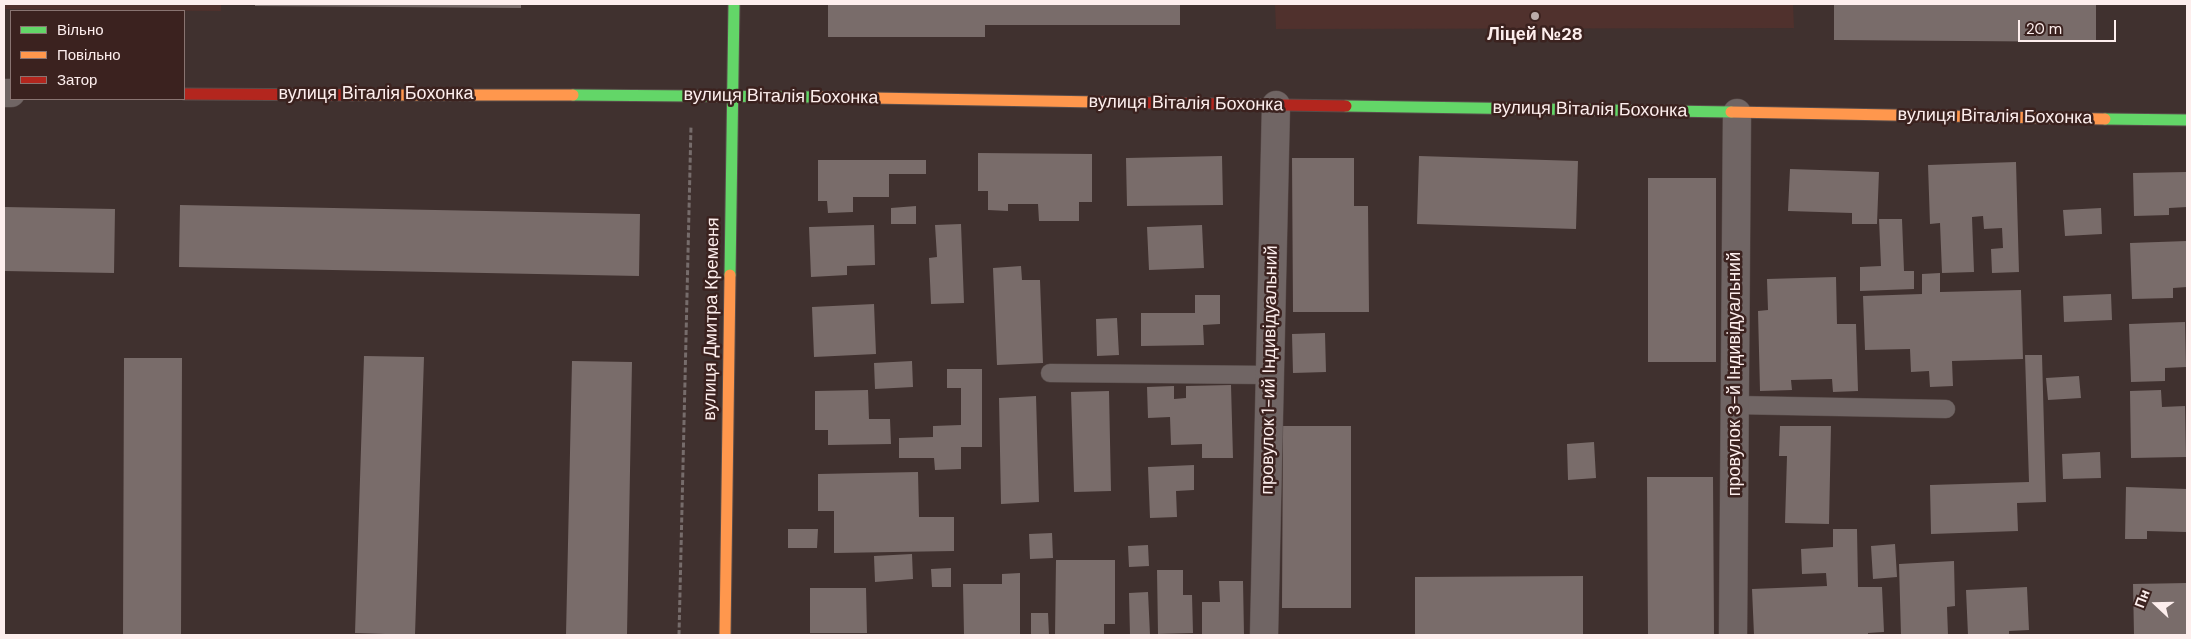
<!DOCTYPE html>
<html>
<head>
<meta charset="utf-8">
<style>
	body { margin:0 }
	#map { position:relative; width:2191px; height:639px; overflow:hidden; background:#40312f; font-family:"DM Sans",sans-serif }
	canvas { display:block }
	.frame { position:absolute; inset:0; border:5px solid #fdeeed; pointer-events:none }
	.legend { position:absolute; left:10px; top:10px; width:175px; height:90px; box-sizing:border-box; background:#3b221f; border:1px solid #897471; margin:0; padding:6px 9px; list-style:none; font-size:15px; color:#fdeeed }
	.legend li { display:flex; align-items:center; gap:10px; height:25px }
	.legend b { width:25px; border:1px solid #897471 }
	.north { position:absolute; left:2131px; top:579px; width:50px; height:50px; -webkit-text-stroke:4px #3b221f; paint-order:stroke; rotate:291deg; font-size:14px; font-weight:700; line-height:20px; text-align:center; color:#fdeeed }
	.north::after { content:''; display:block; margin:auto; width:18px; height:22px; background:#fdeeed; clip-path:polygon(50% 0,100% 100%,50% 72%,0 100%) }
	.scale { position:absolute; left:2018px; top:20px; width:98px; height:22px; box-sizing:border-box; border:2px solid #fdeeed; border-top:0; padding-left:6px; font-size:15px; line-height:18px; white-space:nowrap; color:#fdeeed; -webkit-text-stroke:4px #3b221f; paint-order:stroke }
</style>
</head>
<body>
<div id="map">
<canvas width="2191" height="639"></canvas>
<div class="frame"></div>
<ul class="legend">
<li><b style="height:6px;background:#63d668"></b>Вільно</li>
<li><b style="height:6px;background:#ff974d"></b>Повільно</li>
<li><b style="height:6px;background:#b3261e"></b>Затор</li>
</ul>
<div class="north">Пн</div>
<div class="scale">20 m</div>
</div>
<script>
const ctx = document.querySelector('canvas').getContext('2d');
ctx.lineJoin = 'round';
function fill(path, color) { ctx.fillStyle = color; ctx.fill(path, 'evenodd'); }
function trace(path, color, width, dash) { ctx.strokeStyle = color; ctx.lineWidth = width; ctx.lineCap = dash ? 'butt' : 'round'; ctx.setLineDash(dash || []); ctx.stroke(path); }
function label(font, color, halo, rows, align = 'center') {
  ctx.font = font + ' "DM Sans",sans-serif'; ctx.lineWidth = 5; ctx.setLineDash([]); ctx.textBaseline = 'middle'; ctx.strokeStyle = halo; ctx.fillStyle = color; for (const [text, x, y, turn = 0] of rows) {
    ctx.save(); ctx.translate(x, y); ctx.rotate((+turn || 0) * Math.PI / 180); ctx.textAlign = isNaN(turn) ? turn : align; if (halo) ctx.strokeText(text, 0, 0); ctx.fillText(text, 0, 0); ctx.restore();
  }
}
fill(new Path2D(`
	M4 4H221V11L4 9Z
	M1275 4H1793L1794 28 1276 29Z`), '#50312d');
fill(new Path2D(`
	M255 4H521V8L255 6Z
	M828 4H1180V25H985V37H828Z
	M1834 4H2096V42L1834 40Z
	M978 153 1092 154V202H1079V221H1039L1038 204H1008V211L988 210V191H978Z
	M1222 156 1223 205 1127 206 1126 158Z
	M1419 156 1578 161 1576 229 1417 224Z
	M1292 158H1354V206H1368L1369 312H1293Z
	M818 160H926V174H889V197H853V212L828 213 827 201H818Z
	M2016 162 2019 272 1992 273 1991 249 2003 248 2002 228 1984 229 1983 216 1972 217 1974 272 1942 273 1940 223 1930 224 1928 165Z
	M1790 169 1879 172 1877 224H1852V213L1788 211Z
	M2187 172V207L2169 208V215L2134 216 2133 173Z
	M1648 178H1716V362H1648Z
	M180 205 640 214 639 276 179 267Z
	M916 206V224H891V208Z
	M4 207 115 209 114 273 4 271Z
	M2101 208 2102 234 2065 236 2063 210Z
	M1879 219H1902L1904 271H1914V289L1860 291V267L1881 266Z
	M961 224 964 303 931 304 929 258 937 257 935 225Z
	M874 225 875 265 847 266V275L811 277 809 227Z
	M1202 225 1204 268 1149 270 1147 227Z
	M2187 241V287L2173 288V298L2132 299 2130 243Z
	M1021 266 1022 280H1040L1043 363 997 365 993 268Z
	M1940 273V292L2021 290 2023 359 1952 361 1953 386 1930 387 1929 371 1911 372 1910 349 1865 350 1863 296 1922 294V274Z
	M1836 277 1837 324H1856L1858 391 1833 392 1832 379 1791 380 1792 390 1760 391 1758 311 1768 310 1767 279Z
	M2111 294 2112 320 2064 322 2063 296Z
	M1195 295H1220V324L1203 325 1204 345 1141 346V313H1195Z
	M874 304 876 354 814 357 812 307Z
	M1117 318 1119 355 1097 356 1096 319Z
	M2185 322 2186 367 2165 368V381L2131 382 2129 324Z
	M1325 333 1326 372 1293 373 1292 334Z
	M2025 355H2042L2046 502 2017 503 2018 531 1931 534 1930 485 2029 482Z
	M364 356 424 357 415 635 355 633Z
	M124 358H182L181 635H123Z
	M572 361 632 362 627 635H566Z
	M912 361 913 387 875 389 874 363Z
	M947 369H982V447H961V469L935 470 934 458H899V438L933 437V426L961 425V388H947Z
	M2079 376 2081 398 2048 400 2046 378Z
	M1231 385 1233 458H1202V444L1171 445 1170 417 1148 418 1147 387 1174 386V399L1186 398V386Z
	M868 390 869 419H890L891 444 828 445V430H815V391Z
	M2161 390 2162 407 2185 406 2186 457 2131 458 2130 391Z
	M1109 391 1111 491 1074 492 1071 392Z
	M1036 396 1039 502 1001 504 999 398Z
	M1283 426H1351V608H1282Z
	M1780 426H1831L1829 524 1785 523 1787 456H1779Z
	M1594 442 1596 478 1568 480 1567 444Z
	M2100 452 2101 478 2063 479 2062 454Z
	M1194 465V490L1176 491 1177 517 1150 518 1148 467Z
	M918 472 919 517H954V551L834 553V511H818V474Z
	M1647 477H1713L1714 635H1648Z
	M2126 487 2187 489 2186 532 2147 531V539H2125Z
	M788 529H818L817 548H788Z
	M1833 529H1857L1858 587H1882L1884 632 1868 633V635H1754L1752 589 1827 586 1826 573 1802 574 1801 549 1833 547Z
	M1052 533 1053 558 1030 559 1029 534Z
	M1895 544 1897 577 1873 579 1871 546Z
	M1148 545 1149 566 1129 567 1128 546Z
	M912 554 913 579 875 582 874 556Z
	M1056 560H1115V624H1104V635H1055Z
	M1954 561 1955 606 1947 607 1948 635H1901L1899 564Z
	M951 568V587H932L931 569Z
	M1157 570H1183V595H1192L1193 633 1158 634Z
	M1020 573V635H964L963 584H1002V574Z
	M1583 576V635H1415V577Z
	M1219 581H1243L1244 635H1202V602H1220Z
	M2187 583V635H2134L2133 584Z
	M2027 587 2029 630 2009 631V635H1968L1966 590Z
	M810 588H866L867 633H810Z
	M1148 592 1150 635H1130L1129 593Z
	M1031 613H1048L1049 635H1031Z`), '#796c6a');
const lane = new Path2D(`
	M1050 373 1270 375
	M1735 405 1946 409`);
const street = new Path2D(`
	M4 93H11
	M1264 635 1276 105
	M1733 635 1737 113`);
const fast = new Path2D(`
	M573 95 815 97
	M1346 106 1731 112
	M2105 119 2187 120
	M730 275 734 4`);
const slow = new Path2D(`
	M355 95H573
	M815 97 1098 102
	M1731 112 2105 119
	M725 635 730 275`);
const jam = new Path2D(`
	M184 94 355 95
	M1098 102 1346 106`);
trace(lane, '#594d4b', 19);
trace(street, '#594d4b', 29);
trace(fast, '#594d4b', 13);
trace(slow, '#594d4b', 13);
trace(jam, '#594d4b', 13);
trace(new Path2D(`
	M679 635 691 126`), '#766c6b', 3, [5, 2.5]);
trace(lane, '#706564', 18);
trace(street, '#706564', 28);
trace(fast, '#63d668', 11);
trace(slow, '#ff974d', 11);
trace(jam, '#b3261e', 11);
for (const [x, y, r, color] of [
	[1535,16,5,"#bbacaa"]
]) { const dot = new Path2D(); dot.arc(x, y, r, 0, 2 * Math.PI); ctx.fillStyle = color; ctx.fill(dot); trace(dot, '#3b221f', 2); }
label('bold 18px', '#fdeeed', '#3b221f', [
	["Ліцей №28",1535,35]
]);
label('18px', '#fdeeed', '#3b221f', [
	["вулиця Віталія Бохонка",376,94],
	["вулиця Віталія Бохонка",781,97,1],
	["вулиця Віталія Бохонка",1186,104,1],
	["вулиця Віталія Бохонка",1590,110,1],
	["вулиця Віталія Бохонка",1995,117,1],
	["вулиця Дмитра Кременя",712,319,-89],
	["провулок 1-ий Індивідуальний",1270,370,-89],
	["провулок 3-й Індивідуальний",1735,374,-90]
]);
</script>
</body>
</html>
